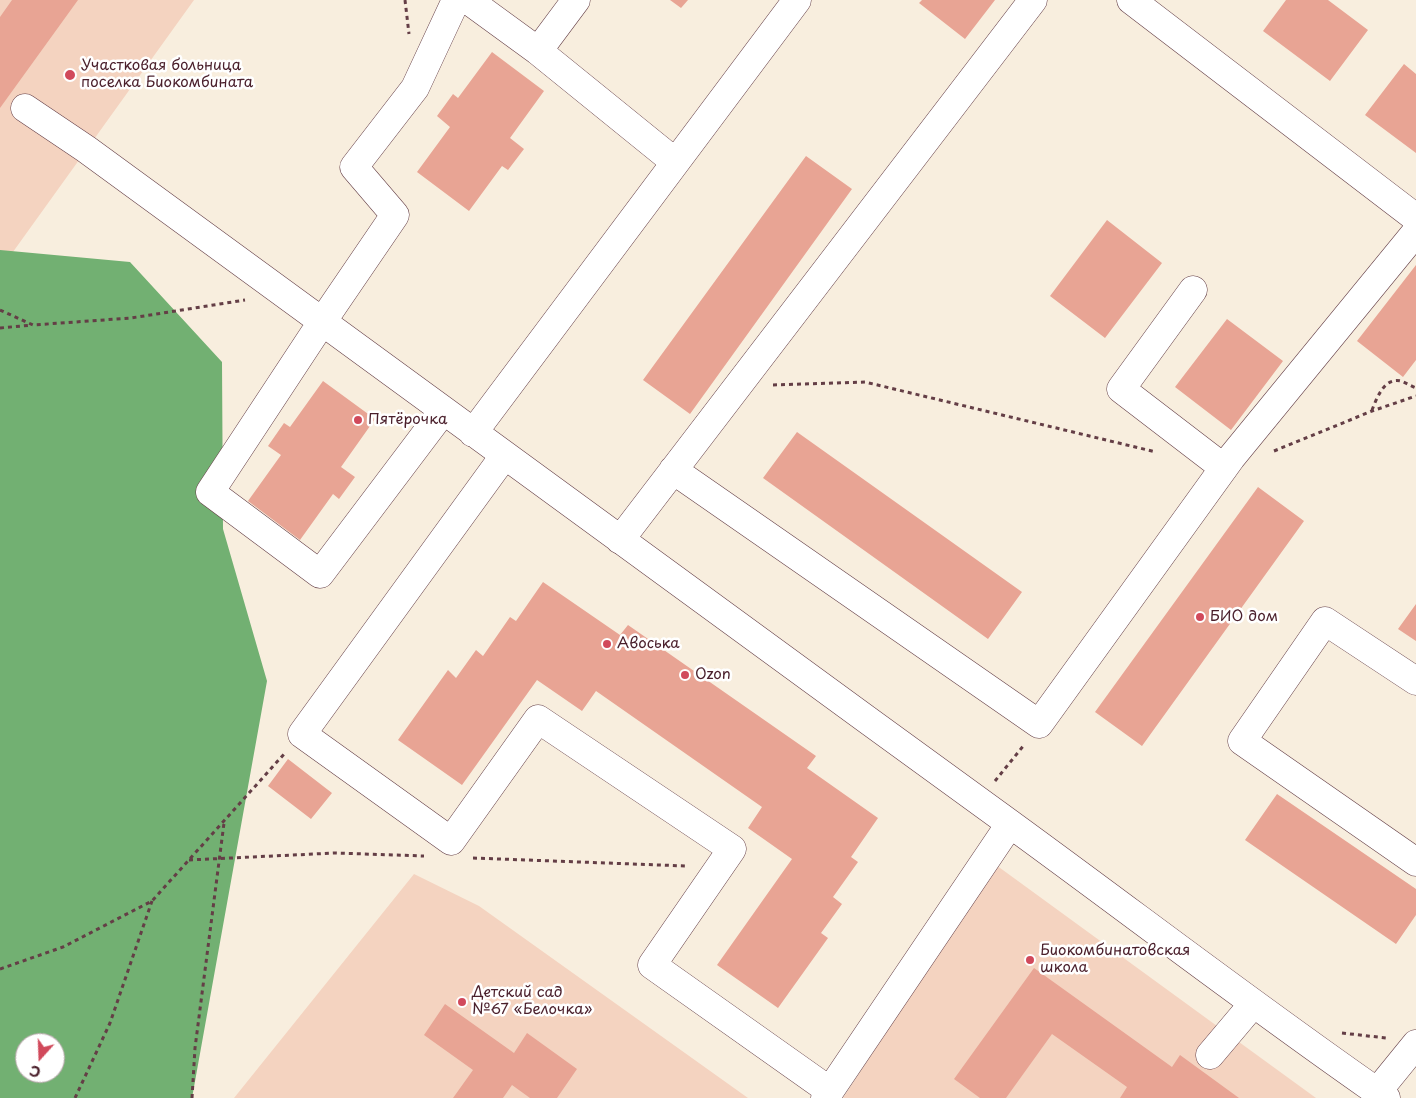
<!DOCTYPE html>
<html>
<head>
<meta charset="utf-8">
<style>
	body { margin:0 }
	#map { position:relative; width:1416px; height:1098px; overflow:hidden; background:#f8eede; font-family:"Playpen Sans",sans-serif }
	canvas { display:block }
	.north { position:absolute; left:15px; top:1033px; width:50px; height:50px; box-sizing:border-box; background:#fff; border:1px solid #b7a5aa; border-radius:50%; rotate:200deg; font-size:14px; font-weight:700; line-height:20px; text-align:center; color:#4a1f2b }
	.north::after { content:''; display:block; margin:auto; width:18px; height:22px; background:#d1495b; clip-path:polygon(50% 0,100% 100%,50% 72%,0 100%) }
</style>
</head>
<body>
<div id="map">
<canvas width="1416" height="1098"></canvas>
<div class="north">С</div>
</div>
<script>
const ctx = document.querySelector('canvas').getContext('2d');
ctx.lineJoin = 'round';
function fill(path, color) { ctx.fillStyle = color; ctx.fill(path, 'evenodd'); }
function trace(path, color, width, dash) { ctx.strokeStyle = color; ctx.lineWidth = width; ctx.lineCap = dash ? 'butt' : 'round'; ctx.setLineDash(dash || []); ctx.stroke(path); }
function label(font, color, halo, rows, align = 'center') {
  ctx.font = font + ' "Playpen Sans",sans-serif'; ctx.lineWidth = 5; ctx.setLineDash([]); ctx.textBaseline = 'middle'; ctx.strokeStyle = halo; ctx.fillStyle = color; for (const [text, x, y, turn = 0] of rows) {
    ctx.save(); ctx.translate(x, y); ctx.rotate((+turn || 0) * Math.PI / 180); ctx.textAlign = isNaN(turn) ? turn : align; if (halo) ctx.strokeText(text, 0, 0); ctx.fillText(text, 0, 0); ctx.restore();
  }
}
fill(new Path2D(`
	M0 0H194L0 270Z
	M996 865 1228 1034 1316 1098H843Z
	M414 874 479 906 748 1098H234Z`), '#f4d3c0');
fill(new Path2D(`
	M0 250 130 262 222 362 223 529 267 681 192 1098H0ZM25 1043H55V1073H25Z`), '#72b072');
fill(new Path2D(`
	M12 0H78L0 108V17Z
	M670 0H688L681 8Z
	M922 0H995L965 39 919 3Z
	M1286 0H1328L1368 30 1330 81 1263 31Z
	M492 52 544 91 510 138 524 149 508 170 502 166 469 211 417 172 450 127 437 116 453 94 458 98Z
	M1404 64 1416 74V153L1365 115Z
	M806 156 852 189 690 414 643 380Z
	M1107 220 1162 263 1105 338 1050 296Z
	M1416 265V360L1403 377 1357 341Z
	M1227 319 1283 361 1231 430 1175 387Z
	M323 381 375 419 341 467 355 477 339 499 333 494 300 540 248 501 281 455 268 446 284 423 290 427Z
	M797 432 1022 592 988 639 763 478Z
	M1258 487 1304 521 1142 746 1095 712Z
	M543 582 620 635 628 625 816 756 807 768 878 818 851 857 858 862 833 897 842 904 821 933 828 938 778 1008 717 965 792 859 748 828 762 807 596 691 582 711 537 680 462 785 398 740 448 670 456 678 476 650 483 656 510 617 516 621Z
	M1416 604V641L1398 629Z
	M288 759 332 793 311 819 268 786Z
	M1277 794 1416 889V915L1396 944 1245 840Z
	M1034 968 1172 1067 1180 1055 1239 1098H1120L1127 1087 1052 1034 1006 1098H980L954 1079Z
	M445 1004 514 1053 527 1033 577 1069 557 1098H530L512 1085 503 1098H453L473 1070 424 1035Z`), '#e8a494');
const minor = new Path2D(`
	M468 0 538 51
	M576 0 538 51 675 162
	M1131 0 1416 218
	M25 108 86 149C389 371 691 592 994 812 1125 907 1253 1006 1386 1098
	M1193 290 1121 389 1224 468
	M443 411 320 574 210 492 322 322 395 215 354 167 415 88 456 0
	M473 433 797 0
	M504 456 302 734 451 841 538 719 732 849 652 965 830 1091
	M673 470 1039 724 1231 458 1416 232
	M620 540 1033 0
	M1416 681 1325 621 1242 741 1416 862
	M1210 1055 1253 1004
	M1377 1092 1416 1044
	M825 1098 1010 824`);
trace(minor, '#643e46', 29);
trace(new Path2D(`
	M405 0 409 34
	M0 310 33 325 131 318 245 300
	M0 328 32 325
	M773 385 865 382 1156 452
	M1372 410C1377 398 1384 377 1401 381 1406 383 1411 386 1416 388
	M1274 451 1372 411 1416 396
	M995 781 1024 745
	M473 858 686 866
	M189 860 335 853 424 856
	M0 969 63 947 152 901 285 753
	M1342 1033 1386 1038
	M75 1098 110 1023 152 901
	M192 1098 195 1048 224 823`), '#643e46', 3, [4, 4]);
trace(minor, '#fff', 28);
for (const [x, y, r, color] of [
	[70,75,6,"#d1495b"],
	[358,420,5,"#d1495b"],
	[1200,617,5,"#d1495b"],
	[607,644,5,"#d1495b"],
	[685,675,5,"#d1495b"],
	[1030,960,5,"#d1495b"],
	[462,1002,5,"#d1495b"]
]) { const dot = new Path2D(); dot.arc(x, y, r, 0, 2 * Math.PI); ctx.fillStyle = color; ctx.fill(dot); trace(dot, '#fff', 2); }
label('15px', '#4a1f2b', '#fff', [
	["Участковая больница",81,66],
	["поселка Биокомбината",81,83],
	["Пятёрочка",368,420],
	["БИО дом",1210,617],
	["Авоська",617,644],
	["Ozon",695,675],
	["Биокомбинатовская",1040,951],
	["школа",1040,968],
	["Детский сад",472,993],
	["№67 «Белочка»",472,1010]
], 'left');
</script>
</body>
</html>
